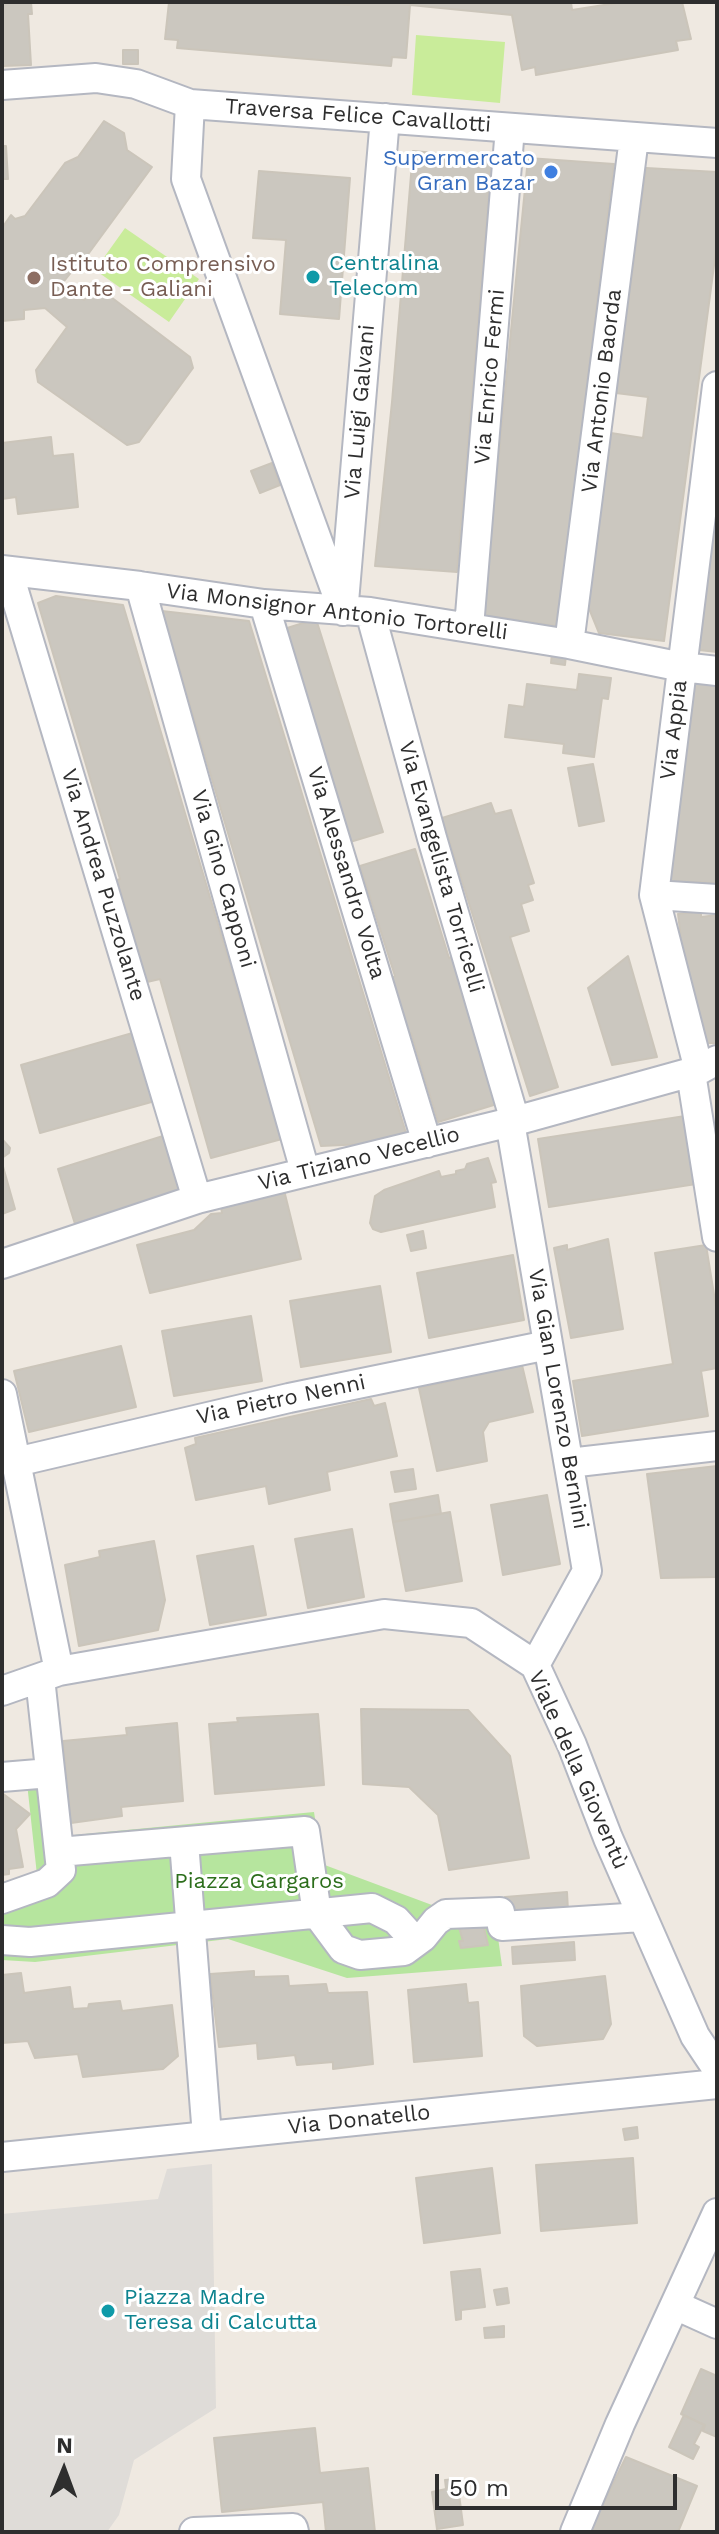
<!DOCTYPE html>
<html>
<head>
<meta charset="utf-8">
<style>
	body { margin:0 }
	#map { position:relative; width:719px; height:2534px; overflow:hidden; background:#efe9e1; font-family:"Work Sans",sans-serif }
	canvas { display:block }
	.frame { position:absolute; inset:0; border:4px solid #2e2e2e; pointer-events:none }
	.north { position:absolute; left:24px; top:2430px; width:80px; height:80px; -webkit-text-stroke:6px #fff; paint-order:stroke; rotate:1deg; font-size:22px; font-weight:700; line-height:32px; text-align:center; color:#2e2e2e }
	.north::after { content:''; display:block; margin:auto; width:28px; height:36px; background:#2e2e2e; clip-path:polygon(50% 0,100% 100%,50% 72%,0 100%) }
	.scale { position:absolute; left:435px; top:2474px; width:242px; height:36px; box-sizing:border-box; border:4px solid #2e2e2e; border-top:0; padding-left:10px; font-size:24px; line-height:28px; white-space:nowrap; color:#2e2e2e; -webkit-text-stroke:6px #fff; paint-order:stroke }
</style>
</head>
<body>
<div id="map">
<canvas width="719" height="2534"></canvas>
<div class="frame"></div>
<div class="north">N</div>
<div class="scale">50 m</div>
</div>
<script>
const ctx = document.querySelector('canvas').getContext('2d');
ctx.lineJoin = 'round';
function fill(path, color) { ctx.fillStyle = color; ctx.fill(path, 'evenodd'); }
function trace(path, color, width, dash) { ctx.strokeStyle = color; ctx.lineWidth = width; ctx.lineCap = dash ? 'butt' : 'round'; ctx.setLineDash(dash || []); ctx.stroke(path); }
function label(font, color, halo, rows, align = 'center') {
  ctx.font = font + ' "Work Sans",sans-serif'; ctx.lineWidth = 6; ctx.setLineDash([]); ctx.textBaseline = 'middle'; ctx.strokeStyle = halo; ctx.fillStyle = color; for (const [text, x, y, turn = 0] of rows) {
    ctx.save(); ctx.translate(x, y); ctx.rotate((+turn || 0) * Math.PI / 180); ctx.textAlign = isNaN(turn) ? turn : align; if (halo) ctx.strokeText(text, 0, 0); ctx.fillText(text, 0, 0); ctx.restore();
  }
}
fill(new Path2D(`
	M55 1780 64 1836 314 1812 322 1864 440 1908 493 1902 502 1966 347 1978 228 1939 35 1962 2 1960V1882L37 1875 27 1783Z`), '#b6e59e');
fill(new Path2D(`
	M416 35 505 42 500 103 412 95Z
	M125 228 199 279 169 322 95 270Z`), '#c9ec9a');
fill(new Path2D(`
	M212 2164 216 2408 134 2460 119 2515 107 2532H2V2214L158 2199 167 2169Z`), '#dfdcd8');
const building = new Path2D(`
	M2 2H31L32 14H28L31 65 2 66Z
	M169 2H312L349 5V2H571L572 10 623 2H682L691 39 676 41 678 50 536 75 535 67 522 70 512 15 410 5 406 58 392 57 391 66 177 48 178 40 165 39Z
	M123 50H138V64H123Z
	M104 121 124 133 127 150 152 167 75 272 73 270 61 285 84 300 91 294 103 291 190 357 193 368 139 442 127 445 38 382 36 370 67 327 45 308 24 310V319L2 321V228L11 215 15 219 25 216 65 163 78 157Z
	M2 146H6L8 179H2Z
	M413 151 492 158 457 572 375 566 392 402Z
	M528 158 614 164 568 540 556 626 483 615Z
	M646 168 717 172V243L664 641 599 633 588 606 611 433 643 438 648 397 616 393Z
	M259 171 350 178 339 319 280 314 286 240 253 238Z
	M51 437 53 456 73 454 78 507 18 514 16 497 2 499V443Z
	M272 463 280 485 260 493 251 471Z
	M717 506V652L699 650Z
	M56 596 123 605 282 1139 211 1158 160 979 147 982 117 880 120 879 38 603Z
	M162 611 249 621 406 1133 365 1144 321 1146Z
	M316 619 383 832 350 842 284 629Z
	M552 653 566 655 565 665 551 663Z
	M579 674 611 678 608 699 602 698 594 757 563 753 564 744 505 737 509 705 524 707 527 684 577 690Z
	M695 682 717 685V883L668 881Z
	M593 764 604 821 579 826 568 768Z
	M491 803 495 814 511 810 534 883 528 885 533 900 521 904 529 931 510 937 558 1087 530 1096 442 818Z
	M415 849 449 958 455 957 497 1104 438 1122 411 1033 407 1035 390 979 395 976 360 866Z
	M701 911V917L717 915V1043H705L685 972 678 914Z
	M628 956 657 1057 612 1065 588 988Z
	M136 1032 155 1101 40 1133 21 1065Z
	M685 1116 696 1184 549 1207 538 1139Z
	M163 1136 181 1190 75 1224 58 1169Z
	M2 1139 10 1148 9 1153 2 1158Z
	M488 1158 496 1182 491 1183 495 1207 381 1232 373 1229 370 1223 375 1196 384 1190 439 1171 441 1177 456 1174V1171L465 1169 467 1164Z
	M2 1163 15 1209 2 1214Z
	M283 1186 301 1259 150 1293 137 1245 194 1230 211 1214 222 1213 220 1201Z
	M423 1231 426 1248 411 1251 407 1235Z
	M608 1239 623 1329 571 1338 554 1248 567 1245V1250Z
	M706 1245 717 1313V1368L701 1371 708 1416 582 1436 573 1381 673 1364 655 1253Z
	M513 1255 524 1320 429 1338 417 1273Z
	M380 1286 391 1352 301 1367 290 1301Z
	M251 1316 262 1381 174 1396 162 1331Z
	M121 1346 136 1407 29 1432 14 1371Z
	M522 1365 533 1412 489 1422 483 1432 487 1461 437 1471 419 1388Z
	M371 1399 374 1406 385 1403 397 1456 327 1472 330 1490 269 1504 266 1486 196 1500 185 1448 196 1444 195 1438Z
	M717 1466V1577L661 1578 647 1474Z
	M413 1469 416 1489 395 1492 391 1472Z
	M438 1495 441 1514 393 1522 390 1504Z
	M547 1495 560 1564 503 1575 491 1505Z
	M450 1512 462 1581 406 1591 393 1522Z
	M352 1529 364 1597 308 1608 295 1539Z
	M154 1541 165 1600 158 1630 79 1646 65 1565 100 1557 99 1551Z
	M253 1546 266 1615 210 1625 197 1556Z
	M361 1709 468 1710 510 1756 529 1858 449 1870 438 1815 409 1787 363 1784Z
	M318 1714 324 1785 215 1794 209 1724 238 1722 237 1718Z
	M177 1723 183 1801 121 1807 122 1816 71 1823 63 1741 127 1735 126 1728Z
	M2 1793 30 1814 16 1829 23 1867 9 1869V1874L2 1875Z
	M567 1892 568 1911 507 1915 505 1897Z
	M486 1920 487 1928H484L488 1945 461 1948 459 1941H463L458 1924Z
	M574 1942 575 1960 513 1964 512 1947Z
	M254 1971V1977L288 1976 289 1986 326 1984 328 1993 367 1992 373 2064 333 2069V2062L297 2065 295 2055 258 2059 257 2043 219 2047 210 1974Z
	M21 1973 24 1993 70 1987 73 2009 88 2008 89 2004 120 2001 122 2011 172 2005 178 2056 163 2069 83 2077 78 2054 35 2058 28 2041 2 2043V1975Z
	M605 1976 611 2024 603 2039 537 2046 524 2036 521 1986Z
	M466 1984 468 2003 478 2002 482 2056 414 2062 408 1990Z
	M637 2127 638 2138 625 2140 623 2129Z
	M633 2158 637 2223 541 2231 536 2165Z
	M492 2168 500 2233 424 2243 416 2178Z
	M480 2269 485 2307 461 2310V2319L456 2320 451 2272Z
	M507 2288 509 2303 497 2305 494 2290Z
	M504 2326V2337L485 2338 484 2328Z
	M701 2369 717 2376V2437L703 2431 705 2425 681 2414Z
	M684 2415 704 2425 694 2444 699 2447 693 2459 669 2447Z
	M315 2428 320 2473 368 2468 375 2532H326L323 2502 222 2512 214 2438Z
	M626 2457 697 2486 678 2532H589Z
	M457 2479 463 2525 437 2529 432 2492 446 2489 445 2480Z`);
fill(building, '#cbc7bf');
trace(building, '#cbc5ba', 2);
const street = new Path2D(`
	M2 85 96 78 136 84 190 104 717 143
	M190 104 186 179 343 611
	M2 570 140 586 264 604 370 612 569 644 682 667 717 671
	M8 571 197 1199
	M140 586 305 1171
	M344 602 385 118
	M264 604 427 1143
	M370 612 432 838 515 1121
	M469 627 510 128
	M569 644 634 138
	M654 895 717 899
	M699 1070 654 895 717 386
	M691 1073 717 1237
	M510 1122 587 1571 535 1665
	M2 1264 197 1199 515 1121 699 1070 717 1060
	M2 1394 59 1671
	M16 1462 289 1398 548 1345
	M569 1463 717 1446
	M40 1678 59 1852 305 1831 317 1914 343 1949 360 1955 404 1951 423 1937 436 1921 446 1914 500 1912 502 1926 642 1917
	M2 1691 59 1671 384 1614 471 1623 535 1665 572 1745 608 1838 695 2036 717 2069
	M2 1777 50 1773
	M184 1842 207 2136
	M2 1899 47 1883 61 1870 59 1852
	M2 1940 30 1942 372 1908 396 1920 416 1942
	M2 2157 717 2084
	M675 2305 717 2324
	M194 2532 293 2528 294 2532
	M575 2532 620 2424 717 2213`);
trace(street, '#b4b7c1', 32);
trace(street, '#fff', 28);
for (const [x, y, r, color] of [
	[551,172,8,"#3f7fe0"],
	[313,277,8,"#0f9aa8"],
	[34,278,8,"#8d6e63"],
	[108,2311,8,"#0f9aa8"]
]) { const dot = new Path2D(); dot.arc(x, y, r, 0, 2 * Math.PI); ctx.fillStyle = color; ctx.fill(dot); trace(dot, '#fff', 3); }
label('22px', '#2e2e2e', '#fff', [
	["Traversa Felice Cavallotti",358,116,4],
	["Via Enrico Fermi",490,377,-85],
	["Via Antonio Baorda",602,391,-83],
	["Via Luigi Galvani",360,412,-85],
	["Via Monsignor Antonio Tortorelli",337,612,7],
	["Via Appia",674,730,-83],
	["Via Evangelista Torricelli",441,867,74],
	["Via Alessandro Volta",346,873,73],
	["Via Gino Capponi",223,879,74],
	["Via Andrea Puzzolante",103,885,73],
	["Via Tiziano Vecellio",359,1159,-14],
	["Via Gian Lorenzo Bernini",558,1399,80],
	["Via Pietro Nenni",281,1400,-12],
	["Viale della Gioventù",578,1770,66],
	["Via Donatello",359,2120,-6]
]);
label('22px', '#366cbe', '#fff', [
	["Supermercato",535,159],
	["Gran Bazar",535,184]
], 'right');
label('22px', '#0d838f', '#fff', [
	["Centralina",329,264],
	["Telecom",329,289],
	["Piazza Madre",124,2298],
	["Teresa di Calcutta",124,2323]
], 'left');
label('22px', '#785e54', '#fff', [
	["Istituto Comprensivo",50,265],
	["Dante - Galiani",50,290]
], 'left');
label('22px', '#2c6e1b', '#fff', [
	["Piazza Gargaros",259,1882]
]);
</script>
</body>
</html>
